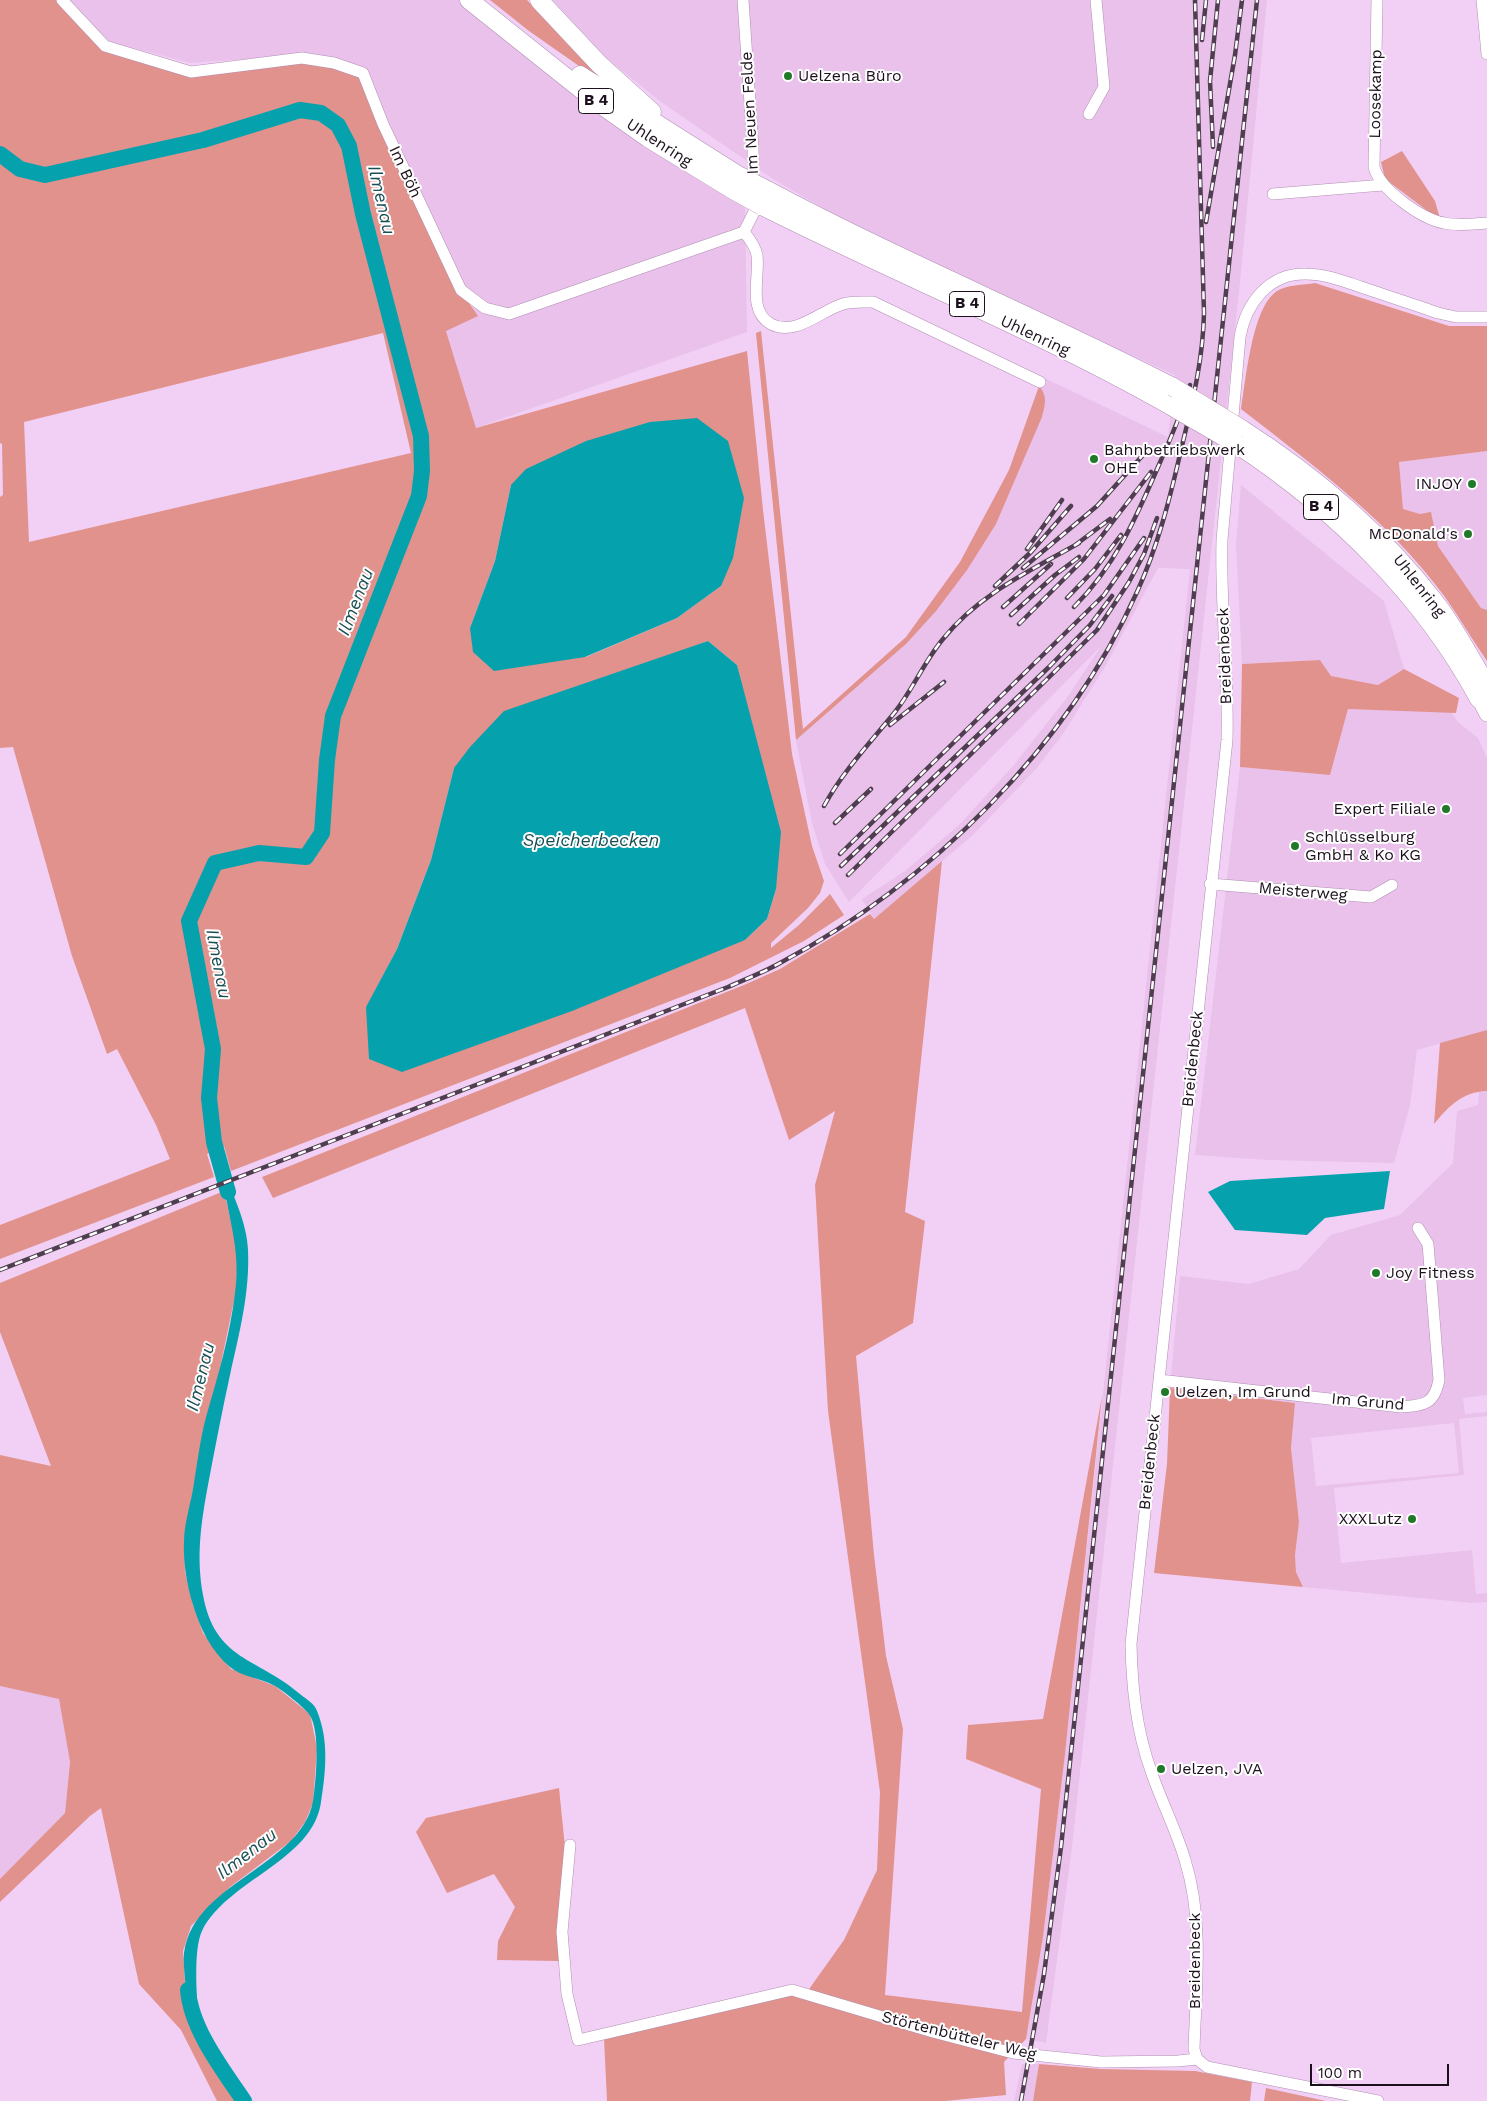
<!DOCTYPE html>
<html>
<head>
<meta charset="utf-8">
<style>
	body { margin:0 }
	#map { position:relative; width:1487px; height:2101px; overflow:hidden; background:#f2d0f5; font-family:"Work Sans",sans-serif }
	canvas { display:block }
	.scale { position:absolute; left:1310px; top:2064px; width:139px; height:22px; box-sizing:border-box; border:2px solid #1c101d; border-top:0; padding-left:6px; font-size:15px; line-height:18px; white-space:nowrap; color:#1c101d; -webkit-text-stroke:4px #fefefe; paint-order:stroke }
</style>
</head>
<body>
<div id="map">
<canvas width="1487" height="2101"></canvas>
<div class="scale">100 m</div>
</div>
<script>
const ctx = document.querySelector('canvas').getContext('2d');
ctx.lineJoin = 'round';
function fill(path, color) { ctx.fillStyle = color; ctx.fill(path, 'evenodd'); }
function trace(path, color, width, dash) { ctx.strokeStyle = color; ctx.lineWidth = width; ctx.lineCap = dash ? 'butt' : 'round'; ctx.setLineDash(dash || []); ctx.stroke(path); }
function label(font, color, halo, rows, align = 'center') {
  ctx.font = font + ' "Work Sans",sans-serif'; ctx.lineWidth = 4; ctx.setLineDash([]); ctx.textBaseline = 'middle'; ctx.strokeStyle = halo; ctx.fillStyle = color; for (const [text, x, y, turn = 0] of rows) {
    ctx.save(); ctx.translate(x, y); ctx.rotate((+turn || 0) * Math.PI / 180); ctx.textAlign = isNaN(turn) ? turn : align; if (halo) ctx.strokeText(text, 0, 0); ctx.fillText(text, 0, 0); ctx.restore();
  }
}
fill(new Path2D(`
	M69 0H459L543 71 592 109 701 182 745 208 747 332 476 428 446 330 477 316 465 292 301 55 190 63 107 41Z
	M553 0H1267L1239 292 1072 1847 1046 2043 1026 2039 1043 1937 1065 1754 1190 569 1158 568 1106 665 1063 734 1036 769 973 835 874 919 862 899 905 871 960 824 1013 766 1069 695 1101 646 849 902 825 864 812 823 796 740 906 644 996 524 1042 417 1039 386 1042 377 1168 437 1175 375 972 283 859 229 773 179 661 102 606 58Z
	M1487 451V610L1481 608 1438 546 1431 513 1420 514 1403 509 1399 462Z
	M1241 485 1384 601 1404 669 1378 685 1331 676 1320 660 1242 664 1236 545Z
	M1348 709 1451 712 1459 723 1478 738 1487 758V1030L1417 1050 1410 1105 1394 1163 1268 1160 1195 1155 1240 767 1330 775Z
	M1487 1091V1395L1463 1398 1465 1414 1487 1412V1416L1459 1419 1464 1475 1334 1488 1341 1563 1472 1550 1476 1594 1487 1593V1602L1473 1603 1303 1587 1296 1572 1295 1555 1299 1522 1291 1448 1295 1403 1170 1388 1180 1276 1249 1284 1299 1269 1331 1235 1400 1215 1453 1163 1457 1111 1478 1105 1479 1092ZM1454 1423 1459 1473 1316 1486 1311 1438Z
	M0 1686 59 1699 70 1762 65 1813 0 1879Z
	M1022 2064H1039L1033 2101H1014Z`), '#e9c1eb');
fill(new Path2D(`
	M0 0H58L105 49 191 74 301 63 331 67 359 77 454 281 478 316 446 331 476 428 747 351 763 510 792 754 812 846 824 881 820 893 808 908 771 943V948L799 925 830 894 844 915 804 941 730 978 231 1171 224 1146 207 1154 214 1177 0 1259V1225L170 1159 156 1125 117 1049 107 1054 72 956 13 747 0 748V497L3 495 2 444 0 443ZM383 333 411 453 29 542 24 422ZM511 485 721 586 677 618 586 657 470 628 495 561ZM708 641 737 665 747 708 776 889 767 919 745 940 366 1008 397 949 431 860 454 768 671 655Z
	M490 0H527L578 55 619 94 529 31Z
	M1402 151 1435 201 1439 215 1437 218 1385 179 1381 162Z
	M1315 283 1449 326H1487V451L1399 462 1403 509 1420 514 1431 512 1438 546 1481 608 1487 610V661C1472 640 1460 618 1445 597 1390 522 1313 465 1241 409 1246 380 1252 307 1277 291 1286 285 1304 285 1315 283Z
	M761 331 803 729 906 637 960 562 1009 470 1039 386C1048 396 1045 405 1042 417L996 524 967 570 936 611 906 644 796 740 756 333Z
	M1320 660 1331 676 1378 685 1404 669 1459 698 1456 713 1348 709 1330 775 1240 767 1242 664Z
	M942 861 905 1212 925 1221 913 1323 856 1356 874 1555 886 1656 903 1729 885 1995 1022 2012 1041 1789 966 1759 968 1725 1043 1719 1102 1396 1065 1754 1043 1937 1026 2039 1004 2062 1006 2095 945 2101H607L604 2038 791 1995 802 1999 844 1940 877 1870 880 1792 828 1411 815 1185 835 1111 789 1140 745 1008 273 1198 262 1177 744 985 780 969 870 914 874 919Z
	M1487 1030V1091C1462 1092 1449 1106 1434 1124L1440 1043Z
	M224 1191 238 1252 236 1291 215 1392 206 1418 184 1541 185 1572 193 1605 203 1633 214 1648 231 1669 275 1686 310 1714 317 1748 313 1803 305 1822 291 1841 230 1887 191 1926 183 1951 186 1997 193 2023 210 2064 237 2101H217L181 2030 139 1984 101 1808 90 1816 0 1902V1879L65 1813 70 1762 59 1699 0 1686V1455L51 1466 0 1332V1283Z
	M1170 1388 1295 1403 1291 1448 1299 1522 1295 1555 1296 1572 1303 1587 1154 1573 1167 1464Z
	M559 1788 565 1847 559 1961 497 1960 498 1941 515 1907 494 1874 447 1893 416 1832 426 1818Z
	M1039 2064 1101 2069 1195 2071 1252 2082 1250 2101H1033Z
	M1266 2088 1326 2101H1264Z`), '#e1928c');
fill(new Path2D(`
	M697 418 728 441 744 498 733 558 721 586 677 618 585 657 494 671 473 652 470 628 495 561 511 485 526 469 586 441 650 422Z
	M708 641 737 665 781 832 776 889 767 919 745 940 572 1011 402 1072 369 1059 366 1007 397 949 431 860 454 768 470 747 504 711Z
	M222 1167C232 1193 247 1222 248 1250 250 1293 239 1334 230 1375 222 1411 215 1448 208 1485 201 1523 196 1556 203 1595 215 1661 257 1657 300 1694 306 1699 315 1704 317 1711 329 1740 326 1771 321 1802 313 1861 227 1880 202 1931 193 1950 197 1996 198 2018 186 1996 186 1992 184 1967 178 1885 301 1870 313 1801 316 1781 321 1730 309 1714 304 1707 282 1690 275 1686 261 1678 241 1677 230 1667 211 1651 200 1628 193 1605 187 1585 183 1563 184 1542 184 1525 190 1506 193 1489 197 1465 200 1440 206 1417 218 1376 230 1335 235 1293 242 1246 225 1212 222 1167Z
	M1390 1171 1384 1209 1325 1218 1307 1235 1235 1230 1208 1192 1230 1181Z`), '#05a2ae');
trace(new Path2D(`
	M0 154 20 169 45 175 203 140 300 110 321 113 338 125 349 146 363 214 421 436 422 471 419 496 333 716 327 760 322 833 306 857 259 853 215 863 189 921 213 1049 209 1098 214 1142 228 1192
	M188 1990C191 2029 223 2070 244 2101`), '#05a2ae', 16);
const minor = new Path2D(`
	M62 0 105 46 191 72 302 58 334 63 363 73 383 124 461 290 485 308 509 314 744 232
	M743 0 753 148 754 212 744 232C749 238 755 246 757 255 760 277 747 311 771 324 795 337 820 311 843 304 852 301 864 302 873 302L1040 382
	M1377 0 1374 167C1380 190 1422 219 1444 223 1458 226 1473 224 1487 223
	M1482 0 1487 54
	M1089 114 1104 87 1096 0
	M1273 194 1383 185
	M1210 884 1371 897 1392 885
	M1159 1380 1401 1407C1424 1405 1434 1405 1439 1380L1428 1244 1418 1228
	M570 1845 562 1932 567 1994 578 2040 792 1990 933 2032 1013 2053 1101 2062 1178 2061 1197 2059 1207 2067 1378 2101
	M1197 2059 1194 2049C1196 1987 1204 1920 1185 1860 1176 1829 1161 1801 1151 1771 1136 1729 1132 1687 1131 1644L1227 740C1229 673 1220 607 1222 540L1240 337C1246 303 1269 273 1306 274 1325 274 1343 281 1361 287 1387 296 1413 304 1438 313L1456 317H1487`);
const major = new Path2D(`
	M1479 699 1487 714`);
const highway = new Path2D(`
	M469 0 597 102 648 138 733 190
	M539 0 599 64 652 112
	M580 75 738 175
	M767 190C900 261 1039 318 1173 387
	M762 206C897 274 1039 331 1171 406
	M1240 428C1314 475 1381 532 1435 602 1454 626 1471 659 1487 686
	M1238 445C1336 510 1423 595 1479 699`);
trace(minor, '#b08fb2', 12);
trace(major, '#b08fb2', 16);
trace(highway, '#b08fb2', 19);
trace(minor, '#fff', 11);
trace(major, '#fff', 15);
trace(highway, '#fff', 18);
const rail = new Path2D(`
	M1202 40 1206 0
	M1213 147 1210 81 1218 0
	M1206 222 1235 55 1242 0
	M1074 546 1110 519
	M1027 549 1062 500
	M1023 568 1097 506 1144 454
	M995 586 1031 552 1071 506
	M1067 598 1095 569 1121 535
	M1003 607 1051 564
	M1074 607C1115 566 1136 518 1158 467 1170 440 1182 413 1190 385
	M1011 615 1055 575 1079 557
	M1019 624 1084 559 1151 472
	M890 725 944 682
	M824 806C843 771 870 743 895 712 913 689 924 662 943 639 979 594 1030 571 1079 543
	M835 823 871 789
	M840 854 1104 595 1144 538
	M841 866 1049 667 1090 625 1112 596
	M848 875 1097 630 1129 582 1144 554 1157 518
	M0 1270 728 987C746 979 764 972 780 963 930 883 1067 748 1137 592 1158 546 1170 498 1181 450 1192 404 1203 361 1204 313L1195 0
	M1021 2101 1044 1974 1061 1847 1257 0`);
trace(rail, '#4f3e50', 4.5);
trace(rail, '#fefefe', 2.5, [8]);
const highwayBridge = new Path2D(`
	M738 175 767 190
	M733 190 762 206
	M1173 387 1240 428
	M1171 406 1238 445`);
trace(highwayBridge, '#b08fb2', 19, []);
trace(highwayBridge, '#fff', 18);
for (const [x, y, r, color] of [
	[788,76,5,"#207928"],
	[1094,459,5,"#207928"],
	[1472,484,5,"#207928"],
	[1468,534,5,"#207928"],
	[1446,809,5,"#207928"],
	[1295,846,5,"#207928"],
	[1376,1273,5,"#207928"],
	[1165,1392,5,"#207928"],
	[1412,1519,5,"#207928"],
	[1161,1769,5,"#207928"]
]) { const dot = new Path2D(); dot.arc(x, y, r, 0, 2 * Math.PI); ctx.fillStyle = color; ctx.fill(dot); trace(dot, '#fefefe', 2); }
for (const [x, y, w] of [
	[596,101,35],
	[967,304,35],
	[1321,507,35]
]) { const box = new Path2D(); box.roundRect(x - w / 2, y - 12.5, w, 25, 4); ctx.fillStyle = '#fefefe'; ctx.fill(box); trace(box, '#1c101d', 1); }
label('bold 15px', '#1c101d', null, [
	["B 4",596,101],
	["B 4",967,304],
	["B 4",1321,507]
]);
label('16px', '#1c101d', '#fefefe', [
	["Uelzena Büro",798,76],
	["Bahnbetriebswerk",1104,450],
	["OHE",1104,468],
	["INJOY",1462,484,"right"],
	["McDonald's",1458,534,"right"],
	["Expert Filiale",1436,809,"right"],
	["Schlüsselburg",1305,837],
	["GmbH & Ko KG",1305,855],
	["Joy Fitness",1386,1273],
	["Uelzen, Im Grund",1175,1392],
	["XXXLutz",1402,1519,"right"],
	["Uelzen, JVA",1171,1769]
], 'left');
label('16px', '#1c101d', '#fefefe', [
	["Loosekamp",1376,94,-89],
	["Im Neuen Felde",750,113,-93],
	["Uhlenring",659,143,33],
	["Im Böh",405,172,65],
	["Uhlenring",1035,336,25],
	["Uhlenring",1419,586,52],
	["Breidenbeck",1225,656,-92],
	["Meisterweg",1303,892,5],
	["Breidenbeck",1193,1059,-84],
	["Im Grund",1368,1402,5],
	["Breidenbeck",1150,1462,-84],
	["Breidenbeck",1195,1961,-90],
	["Störtenbütteler Weg",959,2036,14]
]);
label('italic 18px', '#194f54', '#fefefe', [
	["Ilmenau",381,200,77],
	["Ilmenau",356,602,-69],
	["Speicherbecken",591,841],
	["Ilmenau",218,964,79],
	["Ilmenau",201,1377,-76],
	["Ilmenau",247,1854,-38]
]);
</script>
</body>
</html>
